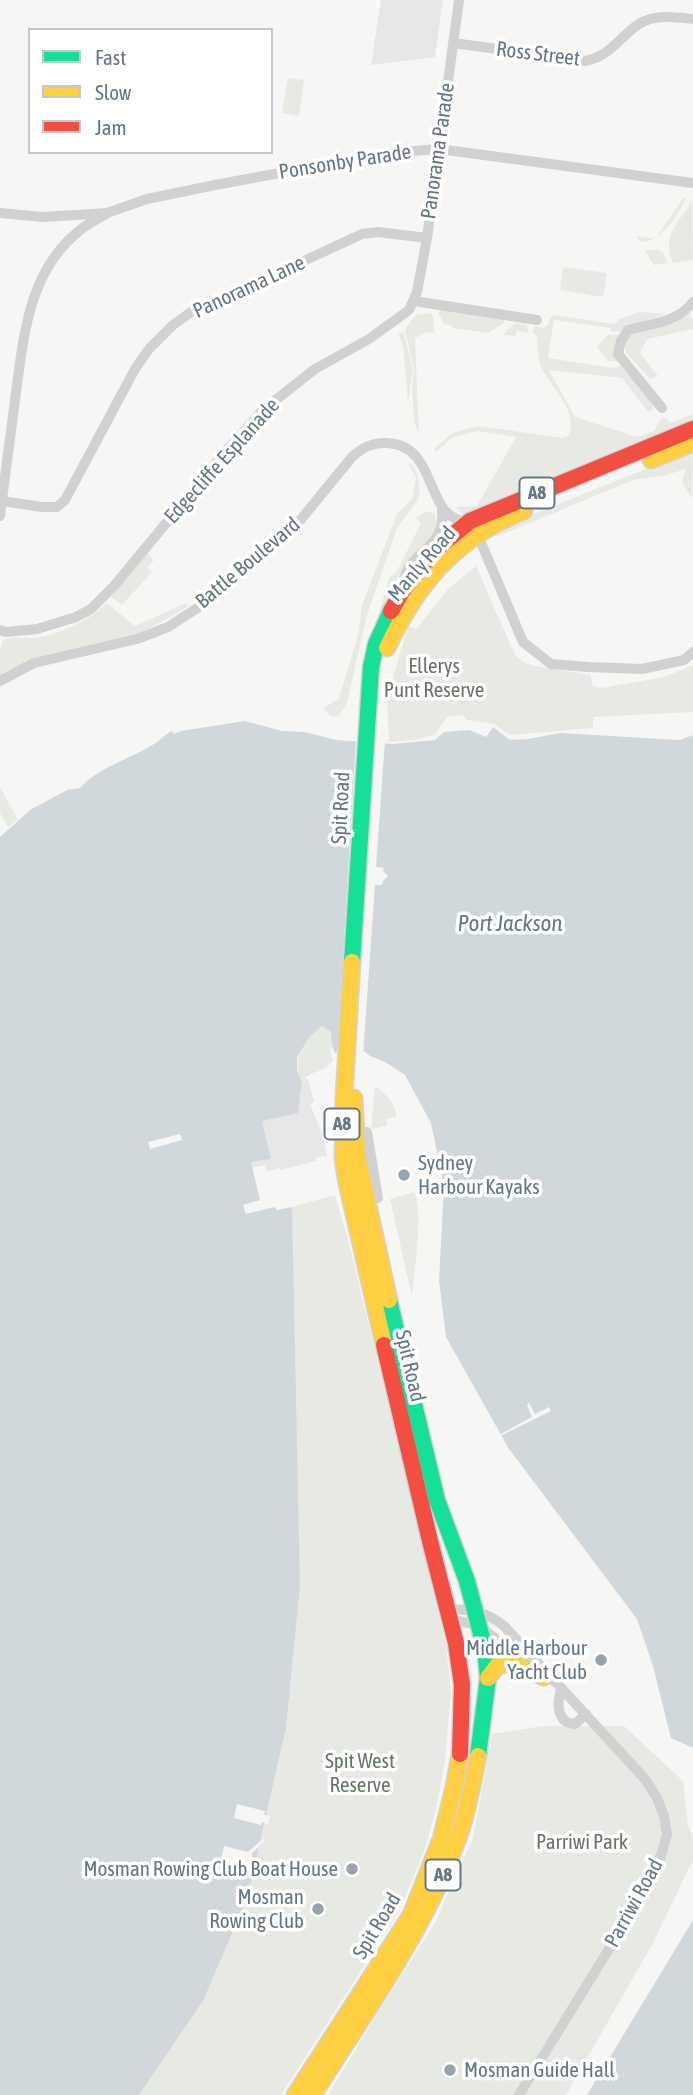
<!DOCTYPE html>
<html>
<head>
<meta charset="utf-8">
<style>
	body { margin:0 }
	#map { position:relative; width:693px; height:2095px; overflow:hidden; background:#f6f7f5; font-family:"Asap Condensed",sans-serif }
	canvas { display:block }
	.legend { position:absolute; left:28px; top:28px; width:245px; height:126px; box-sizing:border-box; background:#fff; border:2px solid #c1c9cf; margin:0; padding:9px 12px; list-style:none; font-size:21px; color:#647787 }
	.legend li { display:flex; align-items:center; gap:14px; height:35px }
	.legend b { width:35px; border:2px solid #c1c9cf }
</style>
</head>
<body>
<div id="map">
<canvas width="693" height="2095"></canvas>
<ul class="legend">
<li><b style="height:9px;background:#16e098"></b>Fast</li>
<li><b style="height:9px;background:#ffcf43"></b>Slow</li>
<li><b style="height:9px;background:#f24e42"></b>Jam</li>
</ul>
</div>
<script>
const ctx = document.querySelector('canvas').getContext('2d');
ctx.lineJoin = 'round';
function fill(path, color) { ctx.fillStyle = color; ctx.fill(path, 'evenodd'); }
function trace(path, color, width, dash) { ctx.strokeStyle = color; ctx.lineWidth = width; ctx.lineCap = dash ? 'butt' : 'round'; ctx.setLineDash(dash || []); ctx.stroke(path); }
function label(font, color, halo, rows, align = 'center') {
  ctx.font = font + ' "Asap Condensed",sans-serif'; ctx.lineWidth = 7; ctx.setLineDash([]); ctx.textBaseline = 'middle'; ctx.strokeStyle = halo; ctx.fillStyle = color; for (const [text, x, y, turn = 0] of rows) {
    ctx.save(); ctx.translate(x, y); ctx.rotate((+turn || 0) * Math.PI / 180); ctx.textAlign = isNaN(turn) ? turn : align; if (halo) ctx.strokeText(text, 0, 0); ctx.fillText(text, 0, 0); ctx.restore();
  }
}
fill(new Path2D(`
	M381 0H443L435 57 371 65Z
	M304 1079H308L314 1102 310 1104 323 1136 327 1157 322 1156 315 1159 316 1161 280 1170 279 1168 267 1172 265 1165 252 1168 251 1162 263 1159 261 1121 301 1097V1083Z`), '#e6e8e7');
fill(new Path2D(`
	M288 78 304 80 299 116 282 113Z
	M683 198H686C678 217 661 242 640 242L636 236 655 239Z
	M692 199 693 260 673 263C660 233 681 223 692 199Z
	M657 249 663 253 668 263 654 265 645 251Z
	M563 267 607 273 603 297 560 290Z
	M442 309 504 318V323L488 333 453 328V326L444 324 438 313Z
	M640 312 665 314 633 325 622 332 610 331 611 328 554 320 548 358 613 368 621 366 652 401 653 410 648 412 622 378 549 370 575 417 637 437 654 431 661 419 666 418 670 423 693 414V419L527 487 465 516 455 507 477 506 516 437 477 431 453 437 436 452 434 449 452 433 478 426 563 438 568 436C580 413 551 387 541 367 537 358 538 345 537 335L533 334 534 326 543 328 548 325 550 318 554 315 615 324 619 319Z
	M432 313 435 333 428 332 415 338 419 435 414 422 412 387 414 369 405 331 407 326 416 315Z
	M689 316 693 319V329L647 339 640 353 658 376 650 379 626 353 625 341 631 334Z
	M515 323 527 325 528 333 517 331 516 336 502 335Z
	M403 331 413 369 408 402 403 344 398 335Z
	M607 335H618L615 350 618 361H608L597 347Z
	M693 450 692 499 682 483 685 469 667 475 633 480 496 537 494 530Z
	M408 463 413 466 418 476 420 492 418 500 397 528 368 612 346 706 338 716H331L323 709 339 698 358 635 362 605 397 514 412 499 416 477Z
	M426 511 435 514 438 530C424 545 408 560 398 577 384 599 377 625 369 650L388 581 391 576 396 573 421 523 416 518Z
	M147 553 154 560 147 568 152 572 122 605 111 597Z
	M476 566 515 655 525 663 535 666 591 675 592 686 602 688 664 677 693 665V712L593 717V728L509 735 494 724 467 720 462 715 447 717 435 734 416 740 389 742 387 698 408 626 416 629 449 588Z
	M107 603 135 626 186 603 188 606C167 620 144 632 120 640 80 653 38 656 0 675V651L3 640C13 637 20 638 31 638 56 637 90 620 107 603Z
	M0 787 18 819 8 827 0 813Z
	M323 1026 331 1032 333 1040 330 1051 333 1060C323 1076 312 1067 301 1083 293 1059 300 1039 323 1026Z
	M375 1086C386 1095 396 1102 396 1117L386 1119 387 1126 371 1129Z
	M414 1192C424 1214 414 1272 412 1297L390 1199Z
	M335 1195 349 1243 446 1645 451 1692 445 1761 436 1809 425 1849 399 1912 281 2095H139L203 2001 247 1899 286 1728 300 1587 291 1213 292 1207Z
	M543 1726H624L683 1781 688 1825 693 1838V1860L653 1943 566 2095H328L375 2017 435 1923 473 1838 492 1734Z`), '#e6eae3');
fill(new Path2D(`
	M245 721 282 731 305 732 336 740 393 744 435 740 444 732 469 730 486 737 493 727 510 740 528 739 560 733 680 740 693 735V1748L671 1738 653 1666 637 1619 509 1449 446 1337 439 1281 444 1186 431 1123 405 1075 385 1062 370 1056 364 1051 335 1053 332 1046 331 1032 322 1026 310 1036 297 1057V1070L302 1083 298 1113 262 1121 271 1159 251 1162 260 1200 243 1205 246 1214 274 1207 277 1210 292 1207 300 1587 286 1728 247 1899 203 2001 139 2095H0V837L30 810 67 790 80 788C98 767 131 759 154 744 161 740 165 734 172 731L174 734 181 731Z
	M693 1920V2095H587Z`), '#d0d8db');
fill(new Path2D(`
	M356 738 385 740 376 867 384 868 383 871 388 876 383 881 382 885H375L363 1055 337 1056Z
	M180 1134 182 1140 150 1149 148 1142Z
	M529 1403 535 1414 549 1407 551 1411 498 1437 497 1436 532 1417 527 1405Z
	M237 1804 265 1811 264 1815 270 1816 268 1824 262 1822 261 1825 234 1818Z
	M265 1837 264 1842 252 1853V1858L260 1860 258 1867 250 1866 249 1868 221 1860 224 1846 248 1852Z`), '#f6f7f5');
const fast = new Path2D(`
	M352 962 371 667 376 644 391 611
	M389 1300 437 1500 467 1581 485 1649 488 1678 478 1756`);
const slow = new Path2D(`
	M651 460 693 443
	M387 648C417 584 457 537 524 511
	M352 962 344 1097 343 1158 346 1179 384 1345
	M354 1098 357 1155 389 1300
	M488 1678 498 1665 512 1663 544 1677
	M295 2095 411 1915 441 1839 454 1787 460 1754
	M313 2095C363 2015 420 1937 454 1849 466 1820 472 1786 478 1756`);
const jam = new Path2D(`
	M391 611 403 590 434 551 470 521 693 429
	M384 1345 430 1541 456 1643 462 1685 460 1754`);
trace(fast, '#d1d3d4', 19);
trace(slow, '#d1d3d4', 19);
trace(jam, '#d1d3d4', 19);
trace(new Path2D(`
	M453 43 585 61C610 57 619 37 639 24 655 14 675 17 693 19
	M0 213 43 217 107 213 147 199 215 185 387 153 439 149 693 183
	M414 301 537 320
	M662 408 618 354 621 341 628 330C652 323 677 323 693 302
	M2 501 42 507H57L65 500 135 369 149 349 173 325 198 307 228 296 362 234 378 232 427 238
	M0 516C5 474 11 433 16 392 24 334 29 271 79 231 87 224 97 219 106 214
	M477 533 523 642 551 664 588 667 642 669 684 660 693 652
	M403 586C405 557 432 552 440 530 443 523 442 515 442 507
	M0 630 6 632 37 629 76 617 91 609 114 586 225 452 263 410 315 369 369 339 409 310 417 292 427 238 459 0
	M0 681 34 663 137 639 168 627 216 596 298 523 352 457C362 448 372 442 387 443 440 445 423 521 468 521
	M367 1132 378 1198
	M449 1610C470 1608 487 1612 504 1626L645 1779 657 1798 664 1816 667 1835 658 1865 649 1884 519 2095
	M451 1619 480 1626 524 1662
	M561 1689C557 1703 556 1723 575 1724L586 1714`), '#d0d2d2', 10);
trace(fast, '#16e098', 16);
trace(slow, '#ffcf43', 16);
trace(jam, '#f24e42', 16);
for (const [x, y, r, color] of [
	[404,1175,7,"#97a4ae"],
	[601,1660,7,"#97a4ae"],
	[352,1869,7,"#97a4ae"],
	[318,1909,7,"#97a4ae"],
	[450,2070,7,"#97a4ae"]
]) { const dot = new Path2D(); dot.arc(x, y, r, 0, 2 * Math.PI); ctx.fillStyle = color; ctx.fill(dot); trace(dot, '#fff', 2.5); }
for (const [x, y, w] of [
	[537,493,35],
	[342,1124,35],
	[443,1875,35]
]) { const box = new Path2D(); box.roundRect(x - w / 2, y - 15.5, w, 31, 5); ctx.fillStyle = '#fff'; ctx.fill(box); trace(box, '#647787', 2); }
label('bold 19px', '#647787', null, [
	["A8",537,493],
	["A8",342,1124],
	["A8",443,1875]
]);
label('21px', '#647787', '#fff', [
	["Ross Street",538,54,7],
	["Panorama Parade",438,151,-82],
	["Ponsonby Parade",345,162,-9],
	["Panorama Lane",249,287,-25],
	["Edgecliffe Esplanade",222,461,-48],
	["Battle Boulevard",248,563,-40],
	["Manly Road",422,564,-49],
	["Spit Road",341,808,-87],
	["Spit Road",410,1366,77],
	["Parriwi Road",634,1903,-61],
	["Spit Road",377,1926,-59]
]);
label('21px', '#647960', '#fff', [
	["Ellerys",434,666],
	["Punt Reserve",434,690],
	["Spit West",360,1761],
	["Reserve",360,1785],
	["Parriwi Park",582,1842]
]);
label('21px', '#647787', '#fff', [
	["Sydney",418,1163,"left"],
	["Harbour Kayaks",418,1187,"left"],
	["Middle Harbour",587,1648],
	["Yacht Club",587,1672],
	["Mosman Rowing Club Boat House",338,1869],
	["Mosman",304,1897],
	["Rowing Club",304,1921],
	["Mosman Guide Hall",464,2070,"left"]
], 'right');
label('italic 23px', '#607983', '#fff', [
	["Port Jackson",510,924]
]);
</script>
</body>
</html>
